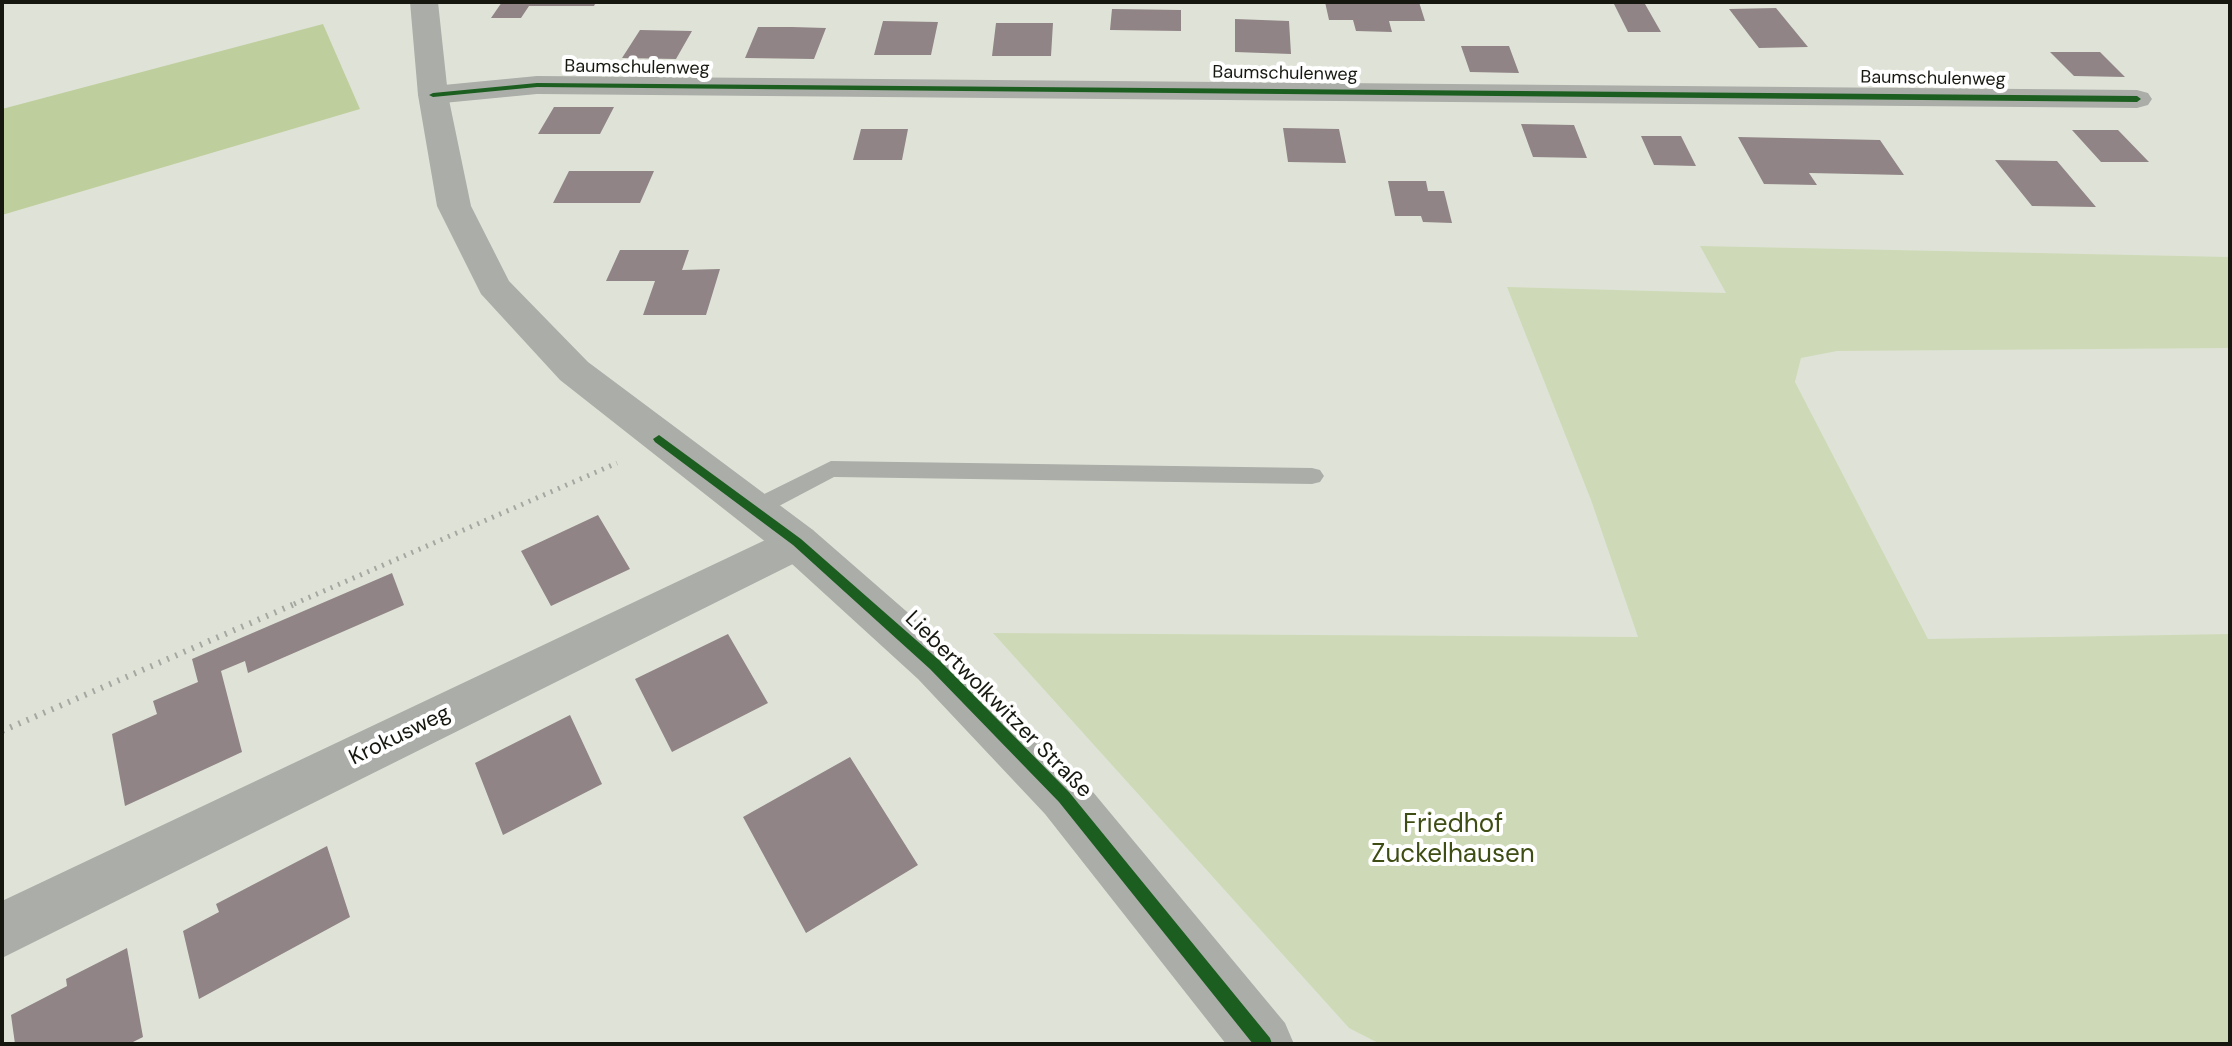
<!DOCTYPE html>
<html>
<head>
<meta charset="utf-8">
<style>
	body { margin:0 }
	#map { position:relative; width:2232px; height:1046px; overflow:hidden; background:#dfe3d7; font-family:"DM Sans",sans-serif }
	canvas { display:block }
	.frame { position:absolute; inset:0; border:4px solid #161810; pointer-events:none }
</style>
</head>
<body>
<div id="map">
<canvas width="2232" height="1046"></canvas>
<div class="frame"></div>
</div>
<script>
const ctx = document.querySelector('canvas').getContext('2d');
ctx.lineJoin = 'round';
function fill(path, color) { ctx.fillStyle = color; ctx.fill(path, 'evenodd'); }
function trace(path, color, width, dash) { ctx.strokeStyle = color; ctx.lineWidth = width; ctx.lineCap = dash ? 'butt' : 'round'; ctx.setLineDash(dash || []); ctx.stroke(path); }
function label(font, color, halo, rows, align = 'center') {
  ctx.font = font + ' "DM Sans",sans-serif'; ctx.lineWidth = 8; ctx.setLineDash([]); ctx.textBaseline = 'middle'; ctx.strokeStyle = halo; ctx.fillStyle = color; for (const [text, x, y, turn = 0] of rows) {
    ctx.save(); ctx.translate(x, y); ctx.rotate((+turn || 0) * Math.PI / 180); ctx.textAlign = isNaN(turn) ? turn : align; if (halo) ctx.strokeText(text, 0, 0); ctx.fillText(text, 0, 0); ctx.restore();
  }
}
fill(new Path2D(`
	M1700 246 2230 257V348L1837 351 1801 358 1795 382 1928 639 2230 634V1044H1380L1349 1028 993 633 1638 637 1591 500 1507 287 1726 293Z`), '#cedab7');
fill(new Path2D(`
	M323 24 360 109 2 215V109Z`), '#bfce9d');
fill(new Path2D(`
	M502 2H596L594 6H529L521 18H491Z
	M1325 2H1419L1425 21H1389L1392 32 1356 31 1353 20H1329Z
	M1614 4H1645L1661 32H1628Z
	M1776 8 1808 47 1759 48 1729 9Z
	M1112 9 1181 10V31L1110 30Z
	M1235 19 1289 21 1291 54 1235 52Z
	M883 21 938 22 931 55H874Z
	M996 23H1053L1051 56H992Z
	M758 27H792L826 28 814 59 745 58Z
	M640 30 692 31 676 59 622 58Z
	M1461 46H1509L1519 73 1470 72Z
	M2050 52H2100L2125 77 2074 76Z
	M554 107H614L600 134H538Z
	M1521 124 1574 125 1587 158 1533 157Z
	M1283 128 1339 129 1346 163 1288 162Z
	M861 129H908L902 160H853Z
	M2072 130H2118L2149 162H2101Z
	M1641 136H1681L1696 166 1654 165Z
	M1738 137 1880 140 1904 175 1809 173 1817 185 1764 184Z
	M1995 160 2057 161 2096 207 2032 206Z
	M569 171H654L640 203H553Z
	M1388 181H1426L1428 191H1444L1452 223 1423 222 1421 216H1395Z
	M620 250H689L682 270 720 269 706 315H643L655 281H606Z
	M598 515 630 569 551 606 521 551Z
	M392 573 404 605 248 673 245 661 221 671 242 752 125 806 112 734 157 714 153 701 198 682 192 659Z
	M728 634 768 703 672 752 635 679Z
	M570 715 602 784 503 835 475 763Z
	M850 757 918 865 806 933 743 817Z
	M327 846 350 917 199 999 183 931 219 912 216 904Z
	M127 948 143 1037 129 1044H15L11 1015 67 986 66 979Z`), '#908486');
trace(new Path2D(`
	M294 604 617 463`), '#a5a7a1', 5, [2, 6]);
trace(new Path2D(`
	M2 731 299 602`), '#a5a7a1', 6, [2, 7]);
fill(new Path2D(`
	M831 461 1312 468 1320 470 1324 476 1320 482 1312 484 834 477 762 515 754 518 746 515 742 509 746 503Z`), '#abada8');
fill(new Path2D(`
	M537 76 2137 90 2148 93 2152 99 2148 105 2137 108 537 94 433 104 422 101 418 95 422 89 433 86Z
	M797 525 813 530 819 542 813 554 2 958V901Z`), '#abada8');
fill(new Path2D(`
	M410 2H438L448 95 471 206 509 281 588 362 813 530 952 651 1083 780 1285 1023 1294 1044H1226L1045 814 918 679 781 554 560 380 481 294 437 206 418 95Z`), '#abada8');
fill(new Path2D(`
	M537 83 2137 96 2141 99 2137 102 537 87 433 97 429 95 433 93Z
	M659 435 801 539 940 661 1069 792 1270 1038 1272 1044H1253L1059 802 930 669 793 545 655 442 653 439Z`), '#1b5e20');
label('18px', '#161810', '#fff', [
	["Baumschulenweg",637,68,1],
	["Baumschulenweg",1285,74,1],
	["Baumschulenweg",1933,79,1]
]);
label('22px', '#161810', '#fff', [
	["Liebertwolkwitzer Straße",998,705,45],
	["Krokusweg",400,736,-26]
]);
label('26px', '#3e4d13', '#fff', [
	["Friedhof",1453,825],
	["Zuckelhausen",1453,855]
]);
</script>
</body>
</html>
